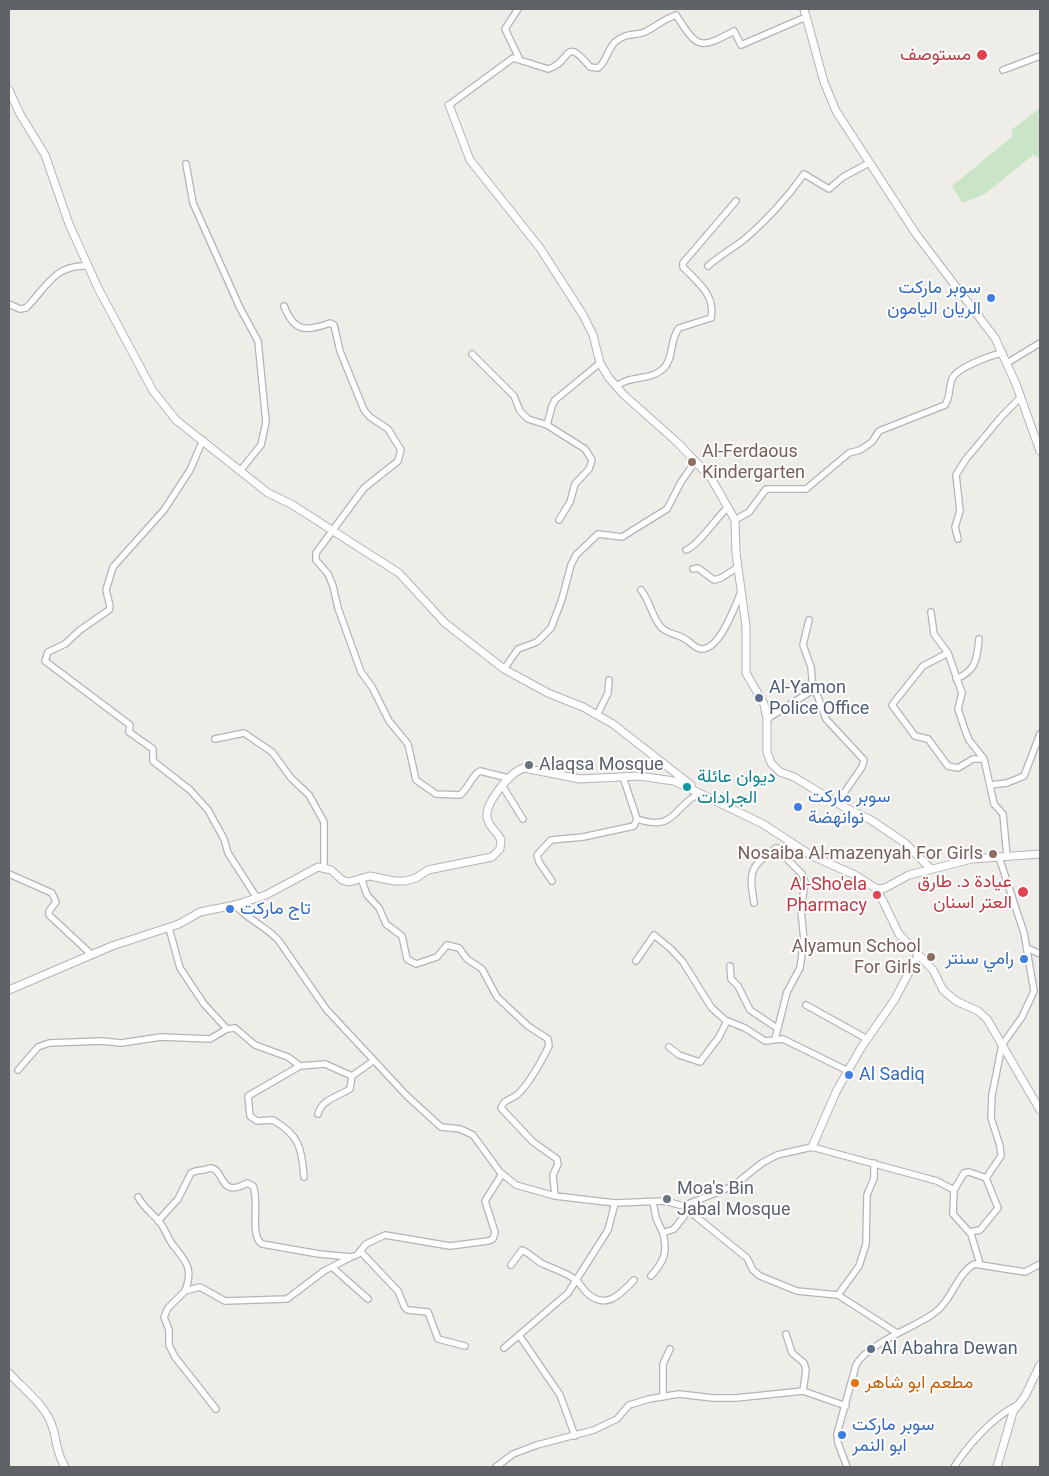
<!DOCTYPE html>
<html>
<head>
<meta charset="utf-8">
<style>
	body { margin:0 }
	#map { position:relative; width:1049px; height:1476px; overflow:hidden; background:#efede8; font-family:Roboto,sans-serif }
	canvas { display:block }
	.frame { position:absolute; inset:0; border:10px solid #5f6266; pointer-events:none }
</style>
</head>
<body>
<div id="map">
<canvas width="1049" height="1476"></canvas>
<div class="frame"></div>
</div>
<script>
const ctx = document.querySelector('canvas').getContext('2d');
ctx.lineJoin = 'round';
function fill(path, color) { ctx.fillStyle = color; ctx.fill(path, 'evenodd'); }
function trace(path, color, width, dash) { ctx.strokeStyle = color; ctx.lineWidth = width; ctx.lineCap = dash ? 'butt' : 'round'; ctx.setLineDash(dash || []); ctx.stroke(path); }
function label(font, color, halo, rows, align = 'center') {
  ctx.font = font + ' Roboto,Vazirmatn,sans-serif'; ctx.lineWidth = 4; ctx.setLineDash([]); ctx.textBaseline = 'middle'; ctx.strokeStyle = halo; ctx.fillStyle = color; for (const [text, x, y, turn = 0] of rows) {
    ctx.save(); ctx.translate(x, y); ctx.rotate((+turn || 0) * Math.PI / 180); ctx.textAlign = isNaN(turn) ? turn : align; if (halo) ctx.strokeText(text, 0, 0); ctx.fillText(text, 0, 0); ctx.restore();
  }
}
fill(new Path2D(`
	M1040 108V159L1033 155 985 194 962 203 952 186 1013 136 1011 130Z`), '#c9e4c7');
const minor = new Path2D(`
	M518 9 505 29 519 58
	M1003 70 1040 56
	M449 105 513 58 548 69C572 63 563 34 590 67L598 68C606 63 607 50 615 42 627 32 635 36 645 32 657 26 662 20 676 15 697 47 698 51 734 31L741 45 806 17
	M186 164 193 203 240 308 258 341 266 422 261 445 240 471
	M708 266C720 255 734 248 746 238 768 219 787 198 804 174L829 189 843 177 869 163
	M9 304 20 309 26 308C46 288 55 264 87 266
	M284 306C294 332 306 332 330 323L334 325 340 351 364 410 370 417 388 429 401 450 398 461 364 488 316 553V560L328 574 333 586 338 608 361 672 372 687 389 721 408 744 416 780 436 794 460 795C469 788 471 776 480 771L508 778
	M472 354 514 396 520 411 528 419 547 425
	M1007 363 1040 343
	M616 387C630 374 650 382 664 368 674 358 669 341 679 328L711 318C716 295 697 282 683 267V263L736 201
	M203 440 190 470 164 510 113 567 106 590 110 606 109 610 80 630 65 644 48 652 45 661 130 725 129 732 153 749V761L190 790 208 810 224 839 228 853 257 898
	M559 520 570 502 575 484 589 469 592 460 585 449 547 425 552 406 555 400 600 363
	M735 520 749 512 766 489H806L849 453 860 450 872 442 879 431 945 405C951 396 948 389 952 379 956 368 991 355 1003 353
	M958 539 955 527 960 511 956 475 966 459 1002 416 1021 397
	M686 550C698 546 716 518 728 507
	M693 569 698 568 714 580 721 578 738 567
	M641 590C650 601 652 617 661 627 667 634 678 634 685 639 691 642 694 648 701 649 720 650 735 606 741 592
	M931 612 934 634 948 653
	M809 620 803 645 811 667 813 690
	M504 669 518 649 537 642 551 628 562 599 571 565 576 555 598 534 622 537 667 509 681 482 695 462
	M956 679C976 671 977 659 979 639
	M597 715 608 693 609 680
	M767 719 813 690 816 692 826 719 864 760 862 767 837 803
	M215 739 244 733 272 752 291 778 309 795 324 822V867
	M984 759H973L958 768 948 766 928 739 915 736 892 705 923 666 948 653 962 693 958 709 965 730 969 740 984 759 994 804 1003 814 1007 856
	M990 785 1007 783 1024 776 1040 734
	M503 787 523 819
	M637 819C676 832 672 807 700 793
	M9 874 52 893 56 902 49 911V915L92 955
	M361 878 367 895 379 908 386 924 402 936 407 959 416 964 437 957 447 945 459 948 467 959 482 969 497 997 528 1026 548 1039 549 1046C542 1060 530 1082 519 1093 513 1100 504 1098 501 1108L533 1142 557 1159 558 1164 553 1175 555 1196
	M552 881 539 862 537 855 551 840 583 837 634 826 637 819 623 777
	M754 903C749 872 749 867 776 848L788 851
	M235 905C249 921 266 926 279 941L326 1009 407 1096 441 1127 460 1129 473 1135 500 1172 516 1185 555 1196 615 1203 665 1201 683 1206 747 1258 753 1270 760 1276 797 1291 838 1295 897 1333
	M169 928 180 968 204 1004 227 1029
	M1027 948 1040 954
	M636 961 654 935 671 949 683 962 711 1007 725 1020 745 1028 765 1041 783 1039 848 1071
	M730 966 731 979 738 986 750 1010 777 1028
	M806 1005 867 1039
	M775 1039 787 992 800 968 804 940 801 910 805 882 802 874 788 860V851L792 842
	M669 1047 679 1055 700 1062 719 1037 727 1021
	M300 1066 248 1096 250 1116 257 1121 273 1120C299 1135 302 1148 304 1177
	M18 1070 38 1047 49 1043 102 1041 121 1043 161 1037 210 1039 227 1029 235 1028 255 1045 288 1057 300 1066 325 1064 352 1076 373 1061
	M318 1114C321 1100 339 1096 350 1089L352 1076
	M954 1190 964 1173 969 1172 986 1178 1001 1156 1000 1146 991 1118 992 1095 1002 1045 1022 1017 1034 991 1024 933 999 857
	M138 1197C145 1210 154 1214 161 1224 166 1231 168 1239 173 1245 186 1262 194 1268 185 1291
	M653 1202 656 1218 663 1233 674 1229 689 1210
	M683 1206 733 1186 762 1163 777 1155 812 1147 937 1181 954 1190 953 1214 971 1234 980 1264
	M158 1221 178 1199 191 1173C196 1170 198 1171 203 1170 206 1170 208 1168 211 1168 225 1170 219 1199 247 1183L253 1186C260 1201 249 1236 262 1244L319 1254 351 1257 357 1255 366 1244 385 1235 450 1246 488 1241 493 1239 495 1232 485 1201 502 1174
	M969 1232 980 1230 998 1208 986 1178
	M360 1251 398 1291 405 1308 408 1310 428 1312 438 1339 465 1346
	M511 1265 522 1250C531 1254 537 1262 545 1265 555 1269 564 1272 573 1278 579 1281 582 1288 586 1292 605 1311 620 1295 634 1280
	M332 1267 368 1299
	M651 1276C664 1261 668 1253 663 1233
	M838 1295 859 1266 866 1244 867 1195 874 1178V1163
	M786 1334 792 1353 804 1363 806 1370 803 1391
	M519 1335 560 1395 575 1436
	M504 1348 568 1293 608 1230 615 1203
	M663 1397V1364L670 1349
	M216 1409 175 1357 169 1345V1330L164 1317 168 1308 185 1291 200 1287 225 1301 287 1299 324 1271 351 1257
	M496 1467 513 1454 537 1445 594 1430 617 1419 629 1405 649 1399 679 1394 713 1398H736L803 1391 846 1406
	M847 1467 838 1443 837 1434 856 1365C867 1344 913 1328 933 1314 952 1301 956 1275 974 1264L1025 1272 1040 1264
	M954 1467C969 1444 992 1418 1017 1405`);
const tertiary = new Path2D(`
	M804 9 824 82 836 111 916 234 995 338 1016 384 1040 451
	M9 90 20 114 45 155 69 224 98 288 153 391 176 420 268 493 291 504 399 573 445 623 504 669 548 693 583 707 613 724 691 785
	M449 105 470 160 540 248 583 315 593 335 600 363 609 378 624 395 678 443 711 478 735 520 736 553 746 626V673L764 704 767 719V752L771 763 780 772 794 777 844 807 871 820 905 843 931 869
	M877 889 899 934 933 970 943 990 956 1001 978 1011 987 1019 1040 1110
	M9 990 112 946 179 924 200 912 235 905 266 895 318 867 331 870 342 880 349 882 370 876 394 881H405L416 878 428 870 492 857 500 849 501 840C498 832 488 827 487 817 485 803 511 771 524 768L580 779 639 776 674 781 763 824 812 856 855 875 877 889 885 888 909 875 972 859 1040 854
	M812 1147 837 1090 861 1048 895 999 918 955
	M9 1373C22 1388 44 1404 51 1423 58 1440 54 1448 65 1467
	M997 1467 1013 1412 1025 1396 1040 1365`);
trace(minor, '#b3b4b8', 8);
trace(tertiary, '#b3b4b8', 9);
trace(minor, '#fff', 5.5);
trace(tertiary, '#fff', 7);
for (const [x, y, r, color] of [
	[982,55,6,"#e0444e"],
	[991,298,5,"#3f7fe0"],
	[692,462,5,"#8d6e63"],
	[759,698,5,"#5c6f8a"],
	[529,765,5,"#6b7280"],
	[687,787,5,"#0f9aa8"],
	[798,807,5,"#3f7fe0"],
	[993,854,5,"#8d6e63"],
	[1023,892,6,"#e0444e"],
	[877,895,5,"#e0444e"],
	[230,909,5,"#3f7fe0"],
	[931,957,5,"#8d6e63"],
	[1024,959,5,"#3f7fe0"],
	[849,1075,5,"#3f7fe0"],
	[667,1199,5,"#6b7280"],
	[871,1349,5,"#5c6f8a"],
	[855,1383,5,"#e8710a"],
	[842,1435,5,"#3f7fe0"]
]) { const dot = new Path2D(); dot.arc(x, y, r, 0, 2 * Math.PI); ctx.fillStyle = color; ctx.fill(dot); trace(dot, '#fff', 2); }
label('18px', '#be3a42', '#fff', [
	["مستوصف",971,55],
	["عيادة د. طارق",1012,882],
	["العتر اسنان",1012,903],
	["Al-Sho'ela",867,885],
	["Pharmacy",867,906]
], 'right');
label('18px', '#366cbe', '#fff', [
	["سوبر ماركت",981,288,"right"],
	["الريان اليامون",981,309,"right"],
	["سوبر ماركت",808,797],
	["نوانهضة",808,818],
	["تاج ماركت",240,909],
	["رامي سنتر",1014,959,"right"],
	["Al Sadiq",859,1075],
	["سوبر ماركت",852,1425],
	["ابو النمر",852,1446]
], 'left');
label('18px', '#785e54', '#fff', [
	["Al-Ferdaous",702,452,"left"],
	["Kindergarten",702,473,"left"],
	["Nosaiba Al-mazenyah For Girls",983,854],
	["Alyamun School",921,947],
	["For Girls",921,968]
], 'right');
label('18px', '#4e5e75', '#fff', [
	["Al-Yamon",769,688],
	["Police Office",769,709],
	["Al Abahra Dewan",881,1349]
], 'left');
label('18px', '#5b616d', '#fff', [
	["Alaqsa Mosque",539,765],
	["Moa's Bin",677,1189],
	["Jabal Mosque",677,1210]
], 'left');
label('18px', '#0d838f', '#fff', [
	["ديوان عائلة",697,777],
	["الجرادات",697,798]
], 'left');
label('18px', '#c56008', '#fff', [
	["مطعم ابو شاهر",865,1383]
], 'left');
</script>
</body>
</html>
